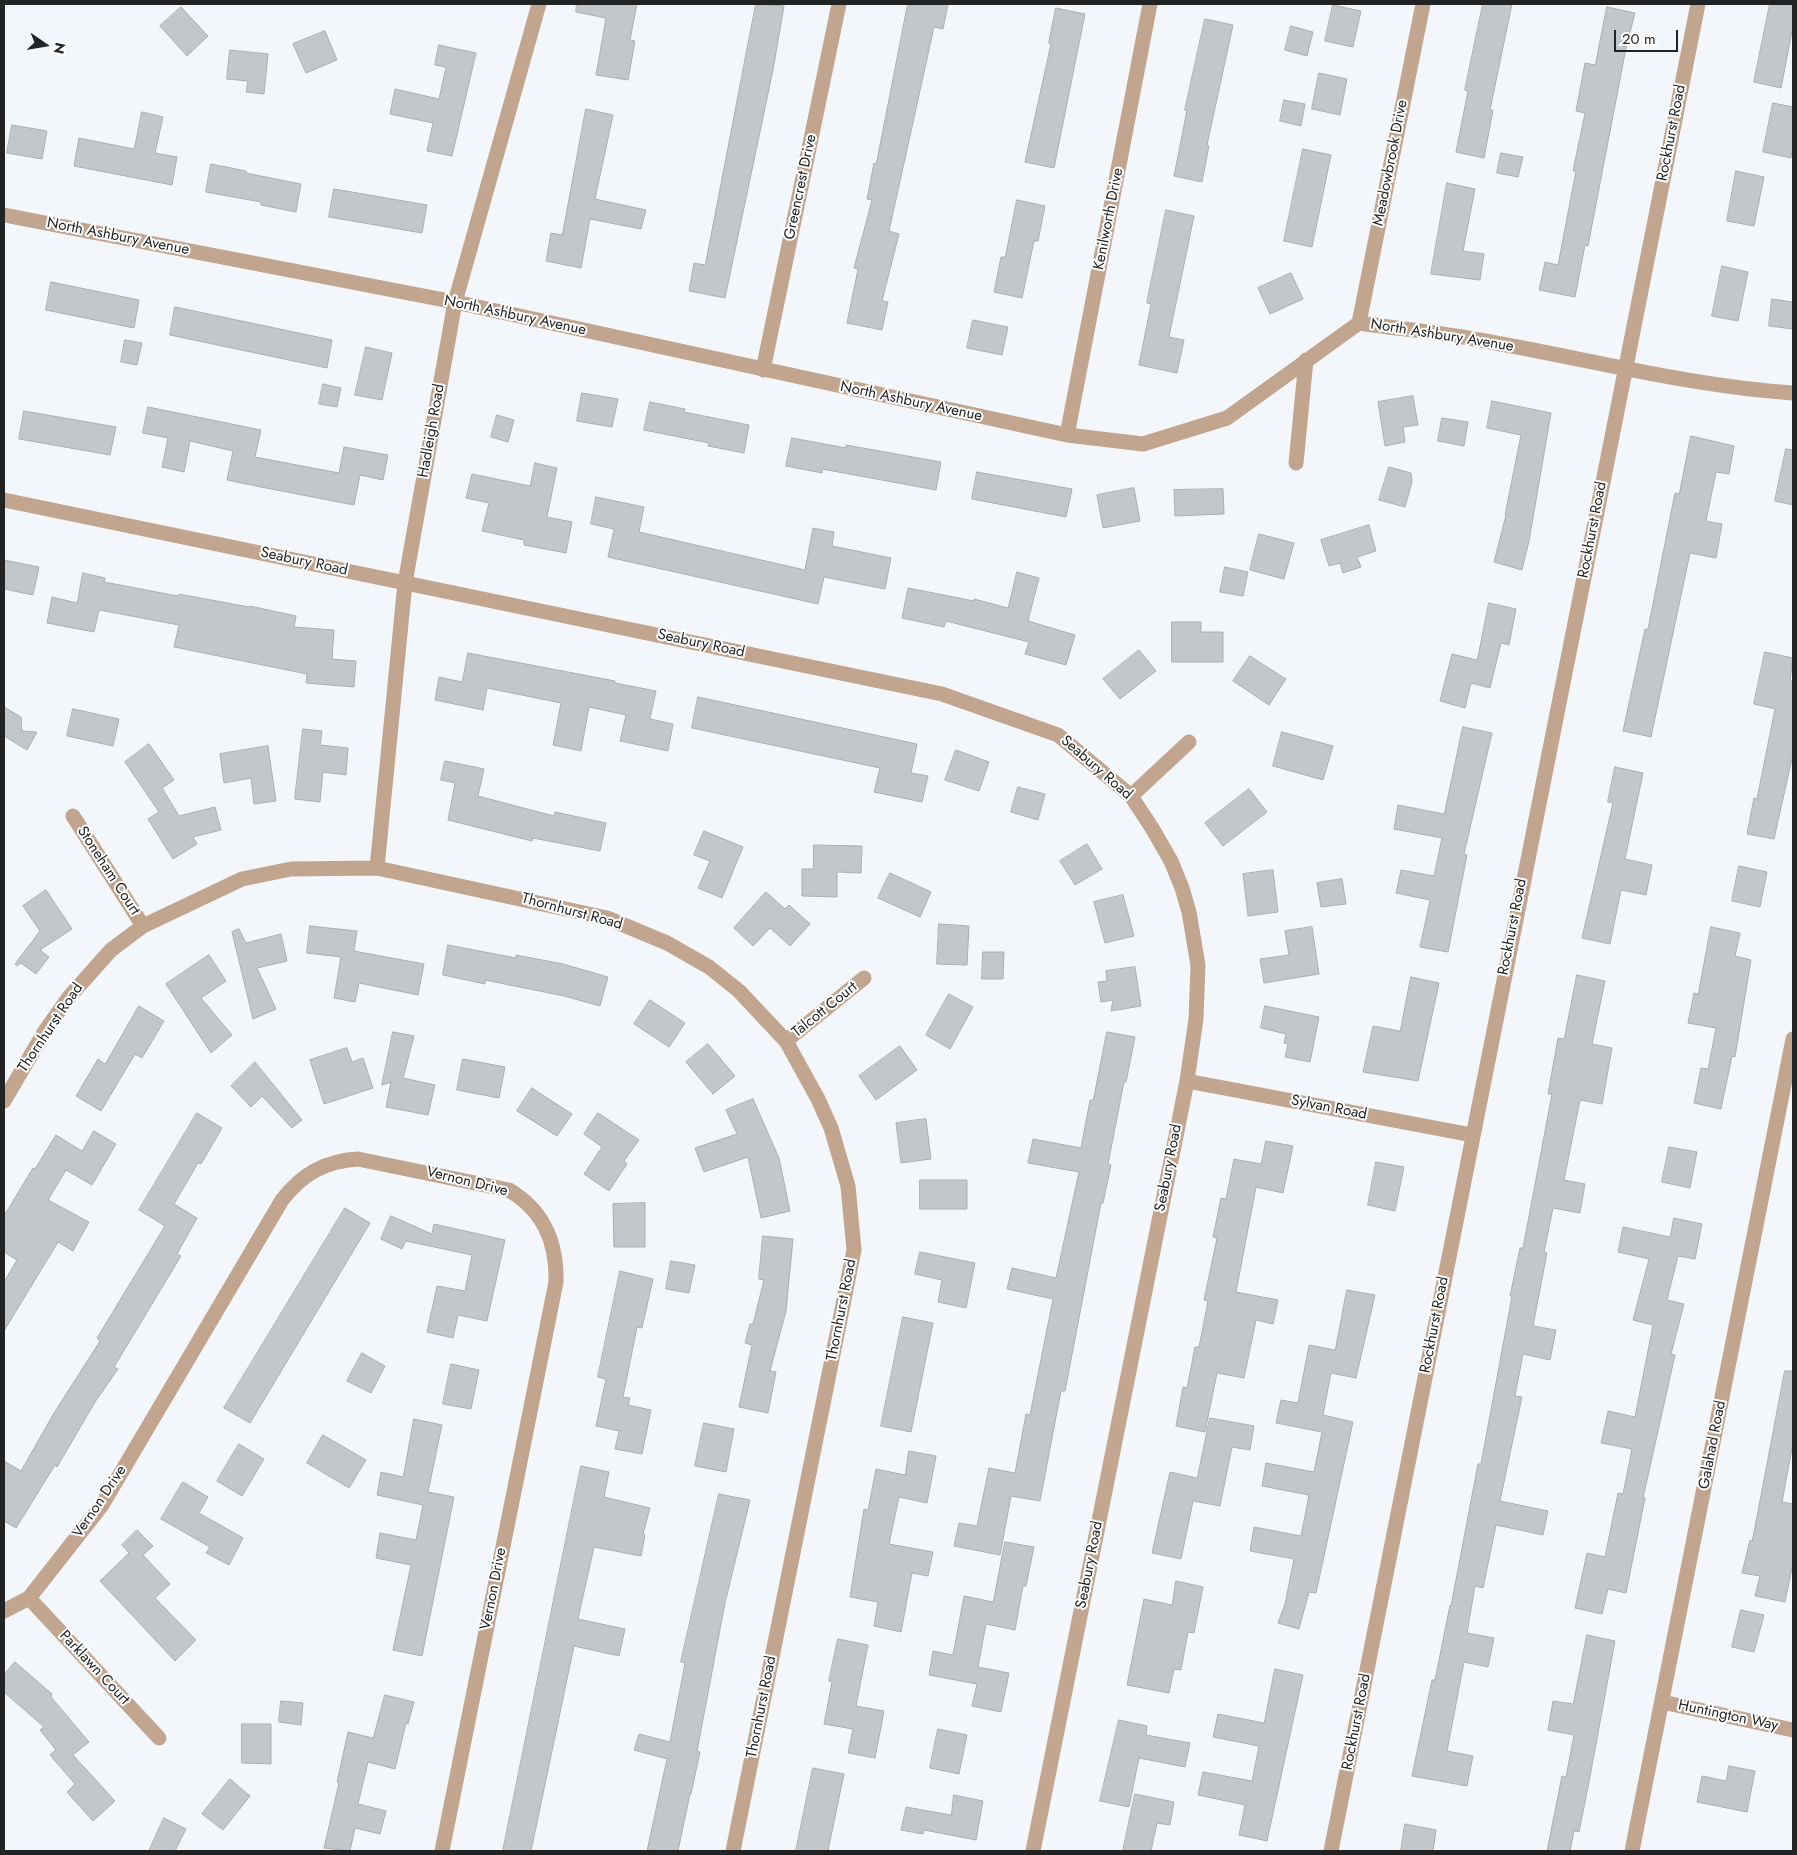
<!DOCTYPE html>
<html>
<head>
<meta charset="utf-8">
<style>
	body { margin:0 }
	#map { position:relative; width:1797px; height:1855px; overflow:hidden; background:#f3f7fb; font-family:Jost,sans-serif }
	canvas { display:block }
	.frame { position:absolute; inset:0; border:5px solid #212324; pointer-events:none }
	.north { position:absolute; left:20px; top:20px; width:50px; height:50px; -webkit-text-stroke:4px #fff; paint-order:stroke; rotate:103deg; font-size:14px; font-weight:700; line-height:20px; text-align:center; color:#212324 }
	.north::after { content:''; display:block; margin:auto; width:18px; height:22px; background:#212324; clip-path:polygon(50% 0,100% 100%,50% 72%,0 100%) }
	.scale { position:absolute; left:1614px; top:30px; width:64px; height:22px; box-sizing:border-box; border:2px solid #212324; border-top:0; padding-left:6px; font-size:15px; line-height:18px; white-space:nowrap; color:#212324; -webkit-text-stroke:4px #fff; paint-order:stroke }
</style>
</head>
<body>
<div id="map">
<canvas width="1797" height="1855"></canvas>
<div class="frame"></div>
<div class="north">N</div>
<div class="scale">20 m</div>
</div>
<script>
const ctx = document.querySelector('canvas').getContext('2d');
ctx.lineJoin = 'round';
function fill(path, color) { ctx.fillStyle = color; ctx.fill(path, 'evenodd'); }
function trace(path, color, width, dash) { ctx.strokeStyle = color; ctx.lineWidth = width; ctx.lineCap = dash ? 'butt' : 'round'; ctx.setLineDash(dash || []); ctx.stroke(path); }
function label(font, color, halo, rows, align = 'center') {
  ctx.font = font + ' Jost,sans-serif'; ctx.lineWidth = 4; ctx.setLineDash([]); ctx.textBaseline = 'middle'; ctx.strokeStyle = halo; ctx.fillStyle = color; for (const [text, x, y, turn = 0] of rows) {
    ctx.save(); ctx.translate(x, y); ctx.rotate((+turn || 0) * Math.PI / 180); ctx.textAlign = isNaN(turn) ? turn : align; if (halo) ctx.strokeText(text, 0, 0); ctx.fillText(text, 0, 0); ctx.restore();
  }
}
const building = new Path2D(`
	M577 4H637L630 40 635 41 628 80 596 75 606 18 576 12Z
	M756 4 784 6 773 70 725 298 689 291 694 263 705 265Z
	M908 4H948L943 29 934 27 889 231 899 234 882 301 888 302 882 330 847 323 858 269 854 268 872 200 867 199 874 163 876 164Z
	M1483 4H1512L1490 110H1493L1484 158 1456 152 1468 91 1465 90Z
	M1770 4H1793V26L1781 88 1754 82Z
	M1333 5 1361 11 1353 47 1325 41Z
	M181 7 208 36 187 56 160 26Z
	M1607 7 1635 13 1626 48 1588 246 1585 245 1575 297 1539 290 1545 262 1558 265 1576 171H1573L1585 113 1576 111 1585 63 1595 65Z
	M1056 8 1085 14 1054 168 1025 162 1051 44 1049 43Z
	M1205 19 1233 25 1207 145 1209 146 1202 182 1174 176 1187 110H1185Z
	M1291 26 1313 32 1307 56 1285 50Z
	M325 31 337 60 306 73 293 44Z
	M439 45 476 53 452 156 427 151 433 123 390 114 395 89 439 99 446 67 435 65Z
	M230 50 268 54 264 94 246 92 248 81 227 79Z
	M1319 73 1347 79 1340 115 1312 109Z
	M1284 100 1305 104 1301 126 1280 121Z
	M1773 103 1793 107V145L1791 158 1763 152Z
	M586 109 613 115 595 199 646 210 641 229 590 219 581 268 546 261 551 233 562 235Z
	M142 112 163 117 155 153 177 157 172 185 74 166 79 138 134 149Z
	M12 125 47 131 42 159 7 153Z
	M1303 149 1331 155 1312 247 1284 241Z
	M1501 153 1523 157 1518 177 1497 173Z
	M211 164 246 171V173L301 184 296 212 261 205V202L206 192Z
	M1736 171 1764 177 1754 226 1727 221Z
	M1447 183 1475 189 1463 251 1484 254 1480 280 1431 274Z
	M334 189 427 205 422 233 329 217Z
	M1017 200 1045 206 1038 241H1034L1022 298 994 292 1001 257H1005Z
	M1166 210 1194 216 1169 337 1184 340 1177 373 1139 365 1151 304 1147 303Z
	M1722 266 1748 272 1738 321 1712 316Z
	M1291 273 1303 299 1270 314 1258 288Z
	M51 282 139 300 134 328 46 310Z
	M1772 299 1793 302V329L1769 326Z
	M175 307 332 340 327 368 170 335Z
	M973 320 1008 327 1002 355 967 348Z
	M125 340 142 343 137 365 121 362Z
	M366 347 392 353 382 400 355 395Z
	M323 384 341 388 337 407 319 404Z
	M582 393 618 399 612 427 577 421Z
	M1413 396 1418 425 1403 427 1405 442 1385 446 1378 402Z
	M1492 401 1551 413 1529 541 1522 570 1494 562 1506 515H1505L1521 435 1487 428Z
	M650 402 685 409 684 412 749 425 744 453 708 446 709 443 644 430Z
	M148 407 261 430 255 457 339 473 344 447 388 455 383 480 360 475 354 505 261 487 227 480 233 451 190 441 184 472 162 467 168 438 143 433Z
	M24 411 116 427 110 455 19 439Z
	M497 415 514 420 508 442 491 437Z
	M1442 418 1468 422 1464 446 1438 441Z
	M1691 436 1734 446 1729 474 1716 472 1706 521 1722 524 1716 558 1690 553 1651 737 1623 731 1645 629H1648L1675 493 1679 494Z
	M792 438 846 448V445L941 462 936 490 822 469V473L786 466Z
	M1786 449 1793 450V505L1775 501Z
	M535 463 557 468 547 517 572 522 566 553 524 545V540L482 531 489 503 466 498 472 474 530 486Z
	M1389 467 1411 473 1412 482 1405 507 1379 500Z
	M977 472 1072 489 1066 517 972 499Z
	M1134 488 1140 521 1103 528 1097 495Z
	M1223 489 1224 514 1175 516 1174 490Z
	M596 497 644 507 639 532 805 570 813 528 834 532 832 546 891 558 885 589 824 577 818 604 608 557 614 529 591 524Z
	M1369 525 1376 551 1357 557 1361 567 1343 573 1340 563 1329 566 1321 540Z
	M1259 534 1294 543 1284 579 1250 570Z
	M4 560 39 567 33 595 4 589Z
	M1225 567 1248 572 1243 596 1220 592Z
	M1017 572 1039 578 1028 621 1075 635 1066 665 1025 654 1029 642 946 621 944 627 902 618 908 588 974 601V599L1008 608Z
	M83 573 105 578 104 582 178 596 179 594 249 607 250 606 296 616 294 627 334 630 332 659 356 661 354 687 306 683 307 674 174 647 179 625 99 610 94 632 47 623 52 597 77 603Z
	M1489 603 1516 609 1509 645 1501 643 1490 688 1471 683 1465 708 1440 701 1452 654 1477 660Z
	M1172 622H1201V632H1223V662H1172Z
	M1139 650 1156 671 1120 699 1103 679Z
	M1765 652 1793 658 1790 681 1793 682V754L1774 839 1747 834 1754 798 1757 799 1775 709 1754 704Z
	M468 653 615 681V683L656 691 650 719 673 724 668 751 620 741 626 715 589 707 581 751 553 745 561 703 487 688 483 710 435 700 439 677 462 682Z
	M1250 656 1286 679 1269 705 1233 681Z
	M698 697 917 744 911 773 928 776 922 802 874 792 880 768 692 728Z
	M4 707 21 717 22 731 37 732 27 750 4 736Z
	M73 709 119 719 113 746 67 736Z
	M1463 727 1492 733 1464 854 1467 855 1448 952 1420 947 1430 900 1396 893 1401 870 1434 876 1442 838 1394 829 1398 805 1444 814Z
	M303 729 322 731 320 745 348 748 346 775 323 772 320 802 295 799Z
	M1282 732 1333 746 1323 780 1273 766Z
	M149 744 174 780 162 788 179 816 215 807 221 830 193 837 197 844 173 859 148 819 159 812 125 762Z
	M268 746 276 801 254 804 251 778 224 783 220 754Z
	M956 750 989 762 979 791 945 780Z
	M445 761 484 769 478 796 554 816 555 812 606 823 600 851 533 838 532 841 448 820 455 783 441 780Z
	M1615 767 1643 773 1625 859 1652 865 1646 895 1621 890 1610 944 1582 938 1613 803 1608 802Z
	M1018 787 1045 794 1038 820 1011 812Z
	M1249 789 1267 812 1223 846 1205 823Z
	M704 831 743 847 722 898 698 888 710 861 694 855Z
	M1087 844 1102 869 1075 885 1060 861Z
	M814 845 862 846 861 873 837 872V897L802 896V869H813Z
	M1739 866 1767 872 1760 907 1732 901Z
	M1273 870 1278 912 1248 916 1243 874Z
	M890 873 931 892 920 917 878 898Z
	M1342 879 1346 904 1321 907 1317 883Z
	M46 890 72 929 40 950 49 957 36 974 21 963 17 966 15 964 40 931 23 906Z
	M766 892 785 909 789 905 810 924 790 946 770 928 753 946 734 928Z
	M1123 895 1134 936 1105 943 1094 902Z
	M939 924 969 926 967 965 937 964Z
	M310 926 357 931 354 951 424 964 418 995 359 983 355 1002 334 998 341 957 307 953Z
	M1312 927 1319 974 1264 983 1260 959 1289 955 1285 931Z
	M1711 927 1740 933 1735 956 1751 960 1735 1057 1732 1056 1721 1109 1694 1103 1701 1068 1708 1069 1716 1028 1688 1023 1694 993 1698 994Z
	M239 929 246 943 281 934 287 961 257 968 276 1009 253 1019 232 932Z
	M448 945 516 958V955L563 964 608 977 600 1006 564 996 485 980V984L443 975Z
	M983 952H1004L1003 979H982Z
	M209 955 226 981 201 998 232 1035 211 1053 166 984Z
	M1135 967 1141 1006 1111 1011 1113 1000 1101 1002 1098 982 1107 981 1106 971Z
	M1577 975 1605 981 1592 1044 1612 1048 1602 1104 1580 1100 1564 1180 1585 1184 1580 1213 1553 1208 1544 1252 1547 1253 1533 1326 1556 1330 1550 1360 1523 1354 1515 1396 1522 1397 1500 1501 1548 1511 1543 1535 1496 1525 1483 1588 1475 1586 1467 1633 1494 1638 1488 1667 1464 1662 1447 1751 1473 1756 1467 1786 1412 1776 1432 1680H1435L1450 1605 1451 1606 1478 1464H1481L1512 1296H1510L1520 1248H1523L1552 1094H1548L1558 1038 1564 1039Z
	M1411 977 1439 983 1418 1081 1363 1072 1373 1026 1400 1031Z
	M949 994 973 1007 950 1049 926 1035Z
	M650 1000 685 1023 669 1047 634 1024Z
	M139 1006 164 1021 142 1058 135 1054 101 1111 76 1096 98 1059 105 1064Z
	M1265 1006 1319 1017 1310 1062 1285 1057 1288 1044 1284 1043 1286 1034 1261 1028Z
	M393 1032 414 1036 403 1078 435 1085 428 1115 386 1107 391 1082 382 1085Z
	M1107 1032 1135 1037 1126 1082H1124L1108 1164 1111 1165 1103 1203H1101L1065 1391H1061L1040 1501 1011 1496 1000 1555 954 1546 959 1523 977 1526 989 1468 1015 1473 1026 1414 1030 1415 1053 1299 1007 1289 1012 1268 1056 1278 1079 1172 1028 1163 1033 1139 1081 1148 1090 1100H1093Z
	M708 1044 735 1076 713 1094 686 1062Z
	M900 1046 917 1070 876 1100 859 1076Z
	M347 1048 352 1062 363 1058 373 1088 324 1104 310 1060Z
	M463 1059 505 1067 499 1098 457 1090Z
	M255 1062 302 1120 292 1128 262 1096 251 1107 231 1086Z
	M532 1088 572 1114 557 1136 517 1111Z
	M753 1099 779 1158 790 1211 761 1218 748 1157 704 1172 695 1148 737 1134 726 1110Z
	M197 1113 222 1128 201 1164 198 1163 174 1204 197 1218 177 1254 181 1256 114 1367 118 1369 95 1402 57 1467 55 1465 16 1528 4 1521V1461L21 1471 54 1413 100 1341 97 1338 165 1226 139 1210Z
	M598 1113 639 1140 624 1161 627 1164 609 1191 584 1174 602 1147 584 1134Z
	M926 1119 931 1159 901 1163 896 1123Z
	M94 1131 116 1144 92 1185 66 1170 48 1200 89 1222 73 1251 58 1242 4 1331V1282L17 1260 4 1252V1216L33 1168 35 1169 56 1135 82 1151Z
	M1266 1141 1293 1146 1283 1193 1256 1187 1236 1292 1278 1300 1273 1324 1256 1320 1244 1378 1217 1373 1205 1432 1176 1426 1183 1387 1187 1388 1195 1347H1199L1208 1301 1204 1300 1217 1238 1213 1237 1221 1198 1226 1199 1234 1159 1261 1164Z
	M1669 1147 1697 1152 1690 1188 1662 1182Z
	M1376 1162 1404 1167 1395 1211 1368 1205Z
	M920 1180H967V1209H920Z
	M645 1203V1247H614L613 1204Z
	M345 1208 370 1223 250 1423 224 1408Z
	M391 1216 432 1234 434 1224 505 1240 487 1321 458 1315 453 1338 427 1332 437 1286 465 1291 472 1255 406 1241 402 1249 381 1239Z
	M1674 1218 1702 1224 1695 1259 1678 1256 1667 1300 1684 1304 1671 1354 1675 1355 1643 1498H1645L1626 1593 1608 1589 1602 1614 1575 1608 1587 1553 1605 1557 1618 1493 1623 1494 1632 1449 1601 1443 1608 1411 1635 1417 1653 1325 1633 1320 1649 1259 1618 1252 1623 1227 1670 1237Z
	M763 1236 793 1239 786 1311 770 1371 776 1372 768 1413 739 1407 752 1345 745 1343 750 1324H753L764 1280 759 1279Z
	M920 1252 975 1263 966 1308 938 1302 942 1280 915 1274Z
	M671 1261 695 1265 689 1293 666 1289Z
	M620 1271 653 1279 642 1328 637 1327 623 1397 630 1398 628 1405 651 1410 642 1454 615 1449 619 1431 596 1426 606 1379 598 1377Z
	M1347 1290 1375 1295 1356 1378 1331 1373 1323 1415 1353 1422 1316 1593 1309 1592 1299 1629 1278 1623 1285 1604 1294 1559 1250 1551 1254 1527 1301 1536 1309 1495 1262 1486 1266 1463 1314 1472 1322 1432 1276 1423 1281 1400 1298 1403 1309 1345 1335 1350Z
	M903 1317 933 1323 911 1432 881 1426Z
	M362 1353 385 1366 371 1393 347 1381Z
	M451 1364 479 1370 471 1409 443 1404Z
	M1785 1371H1793V1443L1782 1502 1793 1504V1563L1785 1602 1755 1596 1760 1576 1742 1573 1750 1540 1752 1541Z
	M1210 1418 1254 1426 1250 1450 1232 1447 1220 1506 1193 1501 1181 1559 1152 1553 1170 1472 1197 1478Z
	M414 1419 442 1425 428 1492 454 1497 422 1656 393 1650 411 1565 376 1558 380 1533 416 1540 423 1505 377 1495 381 1472 403 1477Z
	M704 1423 734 1429 726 1472 695 1466Z
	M323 1435 366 1460 349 1488 307 1463Z
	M239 1444 264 1459 242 1496 217 1481Z
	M909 1451 936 1456 927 1503 899 1497 889 1544 933 1552 928 1576 912 1573 901 1632 874 1626 878 1602 850 1597 864 1509 868 1510 876 1469 905 1475Z
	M581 1466 609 1472 604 1497 650 1508 643 1534 645 1535 641 1556 594 1547 578 1619 625 1629 619 1656 574 1646 531 1851H503Z
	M183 1482 208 1497 199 1513 243 1538 229 1565 206 1553 210 1547 161 1519Z
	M719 1494 750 1500 725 1603 697 1751 700 1752 691 1794H690L678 1851H647L667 1759 634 1750 639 1734 670 1742 685 1663 681 1662Z
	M137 1530 153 1546 143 1555 170 1584 155 1598 196 1640 175 1661 100 1581 129 1553 122 1545Z
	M1005 1542 1034 1547 1026 1586H1023L1015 1630 986 1624 978 1667 1009 1673 1001 1712 972 1706 977 1684 929 1675 933 1651 953 1655 964 1596 993 1602Z
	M1176 1581 1203 1587 1194 1633 1188 1632 1181 1670 1174 1669 1169 1693 1127 1685 1144 1599 1172 1605Z
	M1741 1610 1764 1615 1754 1652 1732 1647Z
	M1587 1635 1615 1641 1589 1782 1579 1832 1574 1831 1570 1851H1547L1562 1776 1566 1777 1574 1735 1548 1730 1553 1701 1573 1704Z
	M838 1639 868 1645 856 1706 884 1711 875 1758 848 1753 853 1729 824 1724 832 1682 829 1681Z
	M15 1662 52 1694 51 1697 89 1742 73 1755 115 1801 93 1821 67 1792 75 1784 50 1755 56 1750 40 1730 44 1727 4 1692V1675Z
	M1275 1669 1303 1675 1267 1841 1239 1835 1245 1805 1198 1795 1203 1772 1252 1781 1259 1746 1213 1737 1218 1714 1264 1723Z
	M385 1695 414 1702 408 1724 406 1723 395 1769 368 1762 358 1804 386 1811 380 1834 355 1828 350 1851 324 1848 339 1783 337 1782 348 1732 373 1738Z
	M281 1701 303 1703 301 1725 279 1722Z
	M1119 1720 1147 1726 1146 1735 1190 1743 1185 1767 1139 1758 1129 1807 1100 1801Z
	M242 1724H271V1764L242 1763Z
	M938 1729 967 1735 959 1774 930 1768Z
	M1729 1766 1755 1771 1747 1812 1697 1802 1702 1776 1726 1781Z
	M813 1768 844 1774 835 1817 828 1851H796Z
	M230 1779 250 1796 223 1830 202 1814Z
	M1135 1794 1174 1802 1170 1825 1157 1823 1151 1851H1123Z
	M954 1795 983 1801 976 1840 924 1830 923 1834 901 1830 906 1807 951 1815Z
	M164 1818 186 1829 175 1851H149Z
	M1405 1824 1436 1830 1433 1851H1401Z`);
fill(building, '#c2c7ca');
trace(building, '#abafb3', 1);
trace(new Path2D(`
	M4 215 455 302 1067 435 1143 444 1227 418 1359 323C1399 329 1440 332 1479 340 1584 358 1687 386 1793 393
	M1359 323 1423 4
	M763 370 839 4
	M1067 435 1150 4
	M1296 463 1306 360
	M4 500 942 694 1058 735 1131 796 1152 828 1171 861 1182 888 1189 912 1198 965 1196 1019 1187 1081 1033 1851
	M1131 796 1189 742
	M73 816 143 926
	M377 868 405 583 455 302 539 4
	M786 1041 864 978
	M1187 1081 1472 1135
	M4 1101 45 1031 69 997 111 950 143 926 242 879 291 869 377 868 607 918 667 943 709 967 739 991 786 1041 818 1099 831 1128 848 1186 854 1250 733 1851
	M29 1598 159 1738
	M4 1611 29 1598 102 1505 282 1200C302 1174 325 1161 358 1159L509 1190C544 1211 557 1242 556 1282L442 1851
	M1662 1702 1793 1730
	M1331 1851 1698 4
	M1632 1851 1793 1039`), '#c2a58e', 15);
label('15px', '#212324', '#fff', [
	["Rockhurst Road",1672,133,-79],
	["Meadowbrook Drive",1391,163,-79],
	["Greencrest Drive",801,187,-78],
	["Kenilworth Drive",1109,219,-79],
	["North Ashbury Avenue",118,237,11],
	["North Ashbury Avenue",515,316,12],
	["North Ashbury Avenue",1442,336,9],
	["North Ashbury Avenue",911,402,12],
	["Hadleigh Road",432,431,-80],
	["Rockhurst Road",1593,530,-79],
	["Seabury Road",304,562,12],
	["Seabury Road",701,644,12],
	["Seabury Road",1096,768,41],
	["Stoneham Court",108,871,57],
	["Thornhurst Road",572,912,15],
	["Rockhurst Road",1513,927,-79],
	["Talcott Court",825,1010,-39],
	["Thornhurst Road",51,1028,-56],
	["Sylvan Road",1329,1108,11],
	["Seabury Road",1169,1168,-79],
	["Vernon Drive",467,1182,14],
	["Thornhurst Road",842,1310,-79],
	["Rockhurst Road",1435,1325,-79],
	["Galahad Road",1713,1445,-79],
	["Vernon Drive",100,1502,-56],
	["Seabury Road",1090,1565,-79],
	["Vernon Drive",494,1589,-79],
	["Parklawn Court",94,1668,47],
	["Thornhurst Road",762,1707,-79],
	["Huntington Way",1728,1716,12],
	["Rockhurst Road",1357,1722,-79]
]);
</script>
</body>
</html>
